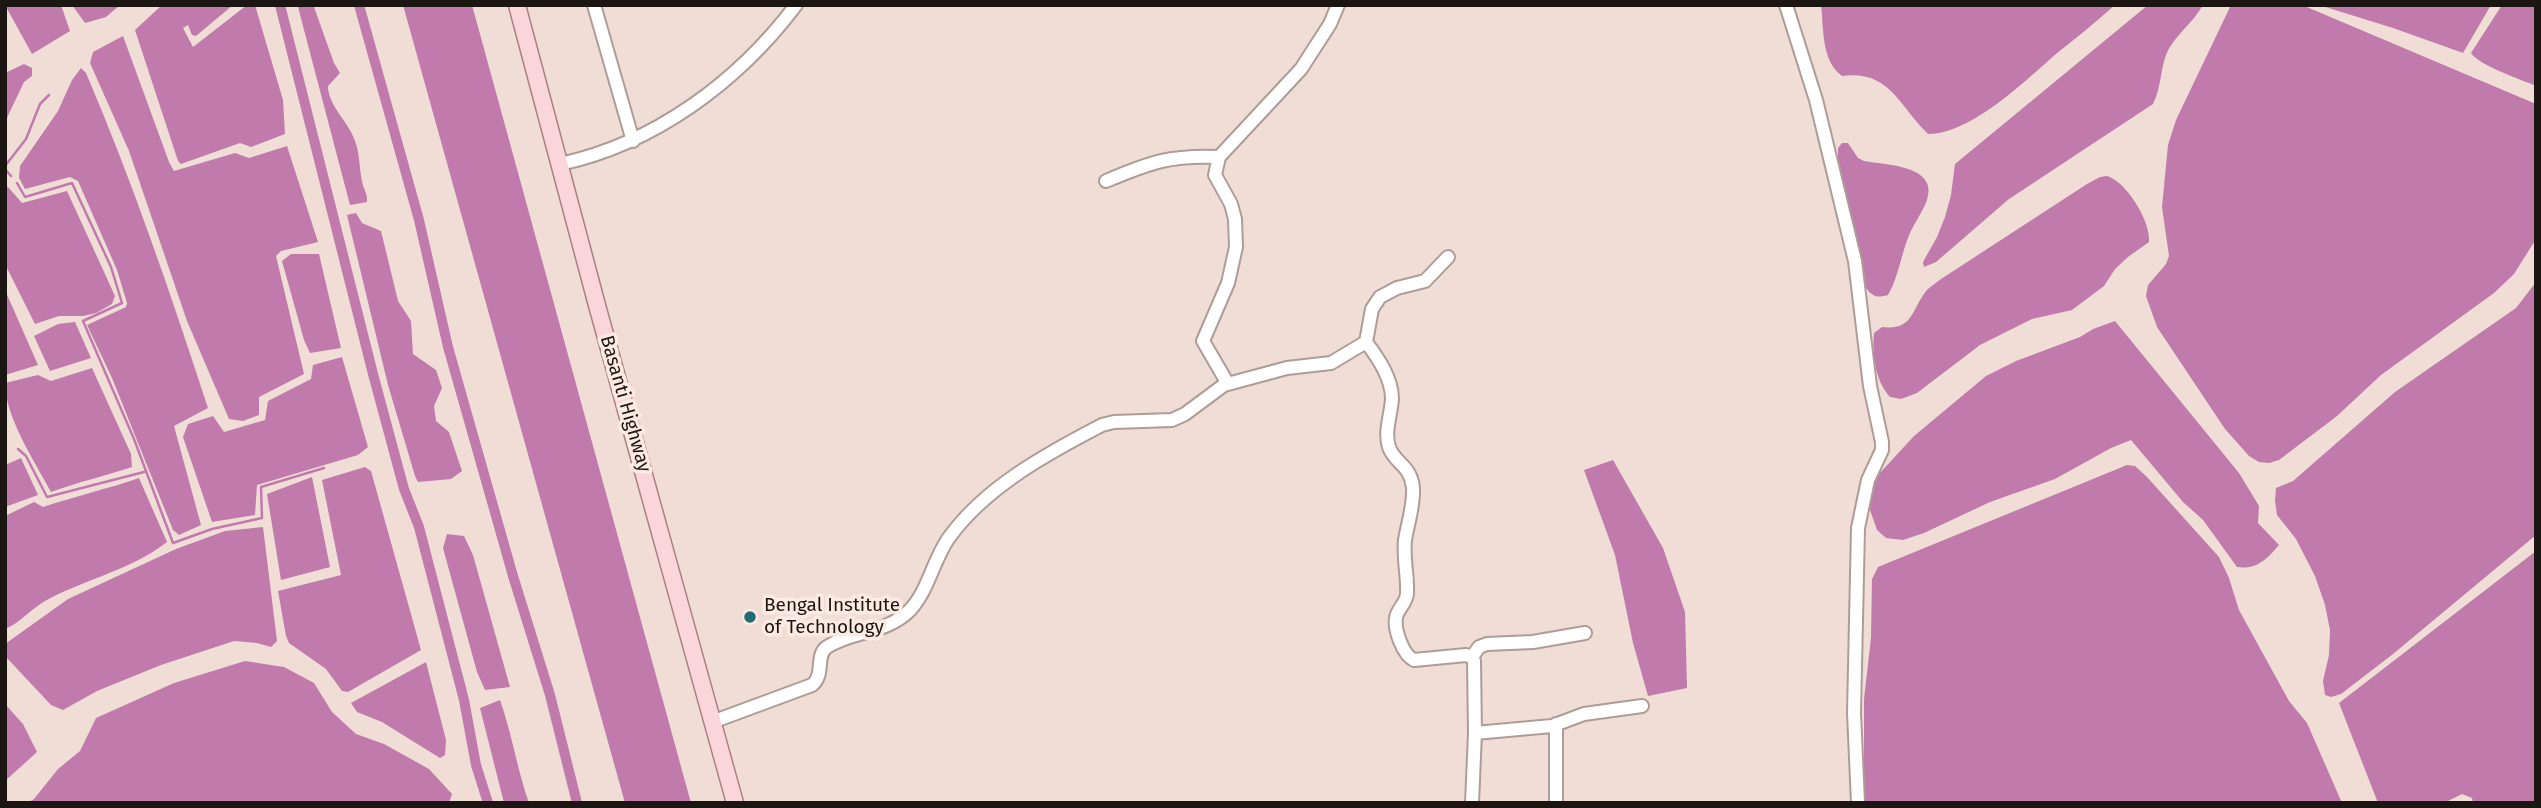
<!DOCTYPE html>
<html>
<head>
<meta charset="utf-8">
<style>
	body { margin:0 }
	#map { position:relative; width:2541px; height:808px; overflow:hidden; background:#f0ddd6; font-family:"Fira Sans",sans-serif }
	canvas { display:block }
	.frame { position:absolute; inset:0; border:7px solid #1c1613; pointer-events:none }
</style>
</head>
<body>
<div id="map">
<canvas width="2541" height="808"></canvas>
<div class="frame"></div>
</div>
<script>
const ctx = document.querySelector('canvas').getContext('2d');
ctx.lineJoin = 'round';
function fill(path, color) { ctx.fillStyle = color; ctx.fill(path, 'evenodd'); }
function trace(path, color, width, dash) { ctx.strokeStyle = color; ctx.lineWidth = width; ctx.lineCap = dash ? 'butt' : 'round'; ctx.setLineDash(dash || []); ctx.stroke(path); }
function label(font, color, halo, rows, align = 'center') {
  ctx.font = font + ' "Fira Sans",sans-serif'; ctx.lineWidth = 7; ctx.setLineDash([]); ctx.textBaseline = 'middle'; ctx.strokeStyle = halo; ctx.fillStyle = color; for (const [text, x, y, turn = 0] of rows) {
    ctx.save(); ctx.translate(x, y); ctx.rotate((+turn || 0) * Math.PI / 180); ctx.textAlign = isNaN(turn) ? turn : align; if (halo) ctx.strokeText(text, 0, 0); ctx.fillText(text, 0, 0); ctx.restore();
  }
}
fill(new Path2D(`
	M5 5H61L70 31 32 54Z
	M72 5H120L106 17 85 23Z
	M162 5H233L196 36 192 35 188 25 183 28 193 47 247 5H255L283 100 285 134 251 147 240 143 181 164 178 161 135 30Z
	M403 5H472L691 803H625Z
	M1821 5H2115C2096 22 2076 38 2056 54 2025 81 1971 134 1928 134 1898 105 1890 70 1842 76 1821 60 1824 30 1821 5Z
	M2148 5H2203C2193 23 2173 37 2166 55 2160 72 2161 88 2153 104L2009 199 1936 262 1924 267 1923 262 1937 237 1945 217 1951 195 1955 164Z
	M2231 5H2302L2536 104V239L2514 274 2494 293 2381 375 2337 416 2279 460 2269 463 2259 462 2249 456 2225 429 2157 327 2146 296 2148 285 2166 264 2169 256 2162 207 2168 145 2176 120Z
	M2319 5H2491L2463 53 2393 28Z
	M2502 5H2536V86C2520 79 2480 66 2471 53Z
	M298 7H314L334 63 340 73 328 86C328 106 349 122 355 141 360 154 359 167 362 181 363 189 368 193 367 202L350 205Z
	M123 36 169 162 174 171 235 153 249 158 287 146 318 242 281 251 276 256 304 374 259 397V415L243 421 229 419 187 321 129 151 90 63 93 52Z
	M24 64 32 68V76L24 82 5 122V73Z
	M81 68 86 73C133 183 171 295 208 408L174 426 201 525 179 535 173 530 112 378 87 325 126 307 127 303 117 270 78 181 70 177 25 189 19 178 20 166 58 111 72 80Z
	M1842 143H1848L1858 158 1864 161C1885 165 1939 165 1927 200 1923 211 1915 222 1910 233 1901 253 1899 276 1888 295 1877 298 1873 297 1866 288L1838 158V148Z
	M2107 176C2127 182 2151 222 2149 242L2128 257 2115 269 2104 286 2072 310 2032 319 1980 345 1917 393 1901 399 1890 397C1875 380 1872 355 1874 333L1882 327C1914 331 1911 309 1927 290 1931 286 1937 282 1941 279L2087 184 2100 177Z
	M8 187 22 203 67 191 115 296 112 304 96 313 83 316H59L35 324 5 264V188Z
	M356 213 362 223 381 231 398 301 411 321 413 354 436 370 442 388 434 406 436 421 449 432 462 471 451 479 418 482 415 476 388 385 347 215Z
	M291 254H319L341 348 310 353 304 340 282 261Z
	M2536 282V535L2393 654 2341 694 2331 697 2325 695 2323 681 2329 655 2330 630 2325 605 2315 576 2296 539 2277 515 2275 501 2276 488 2293 481 2395 392 2516 308Z
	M5 290 38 365 5 375Z
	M2115 321 2239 473 2259 506 2258 523 2279 545C2267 559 2257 570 2237 567L2203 520 2183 502 2131 440 2111 448 2055 479 1990 502 1924 533 1903 540 1886 538 1877 530 1870 510 1871 492 1879 474 1914 436 1986 376 2016 361 2080 337 2093 329Z
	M75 322 91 358 50 371 34 336 58 324Z
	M342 357 368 447 358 455 257 485 255 515 212 522 183 437 188 424 213 416 224 432 265 420 268 401 311 379 313 365Z
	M92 368 131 454 132 467C105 476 78 482 51 492 35 462 5 417 5 383L38 375 51 381Z
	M21 458 38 495 5 507V465Z
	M1613 460 1663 548 1685 612 1687 688 1648 696 1633 643 1615 555 1584 470Z
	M2127 465 2135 466 2147 477 2219 557 2229 578 2239 610 2289 701 2307 723 2342 803H1864V699L1871 638 1872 579 1878 567Z
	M365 467 371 471 421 650 348 692 342 691 326 669 289 643 286 636 278 591 341 575 322 480Z
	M312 477 330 567 281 580 267 494Z
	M139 478 167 542C131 570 85 579 45 601 31 609 20 623 5 629V516L34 502 43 507C76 496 107 489 139 478Z
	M263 527 277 641 271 647 257 643 234 641 161 665 97 691 63 710 51 705 5 656V644L68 599 176 549 225 531Z
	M447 534 464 536 473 555 510 687 485 690 477 672 443 548Z
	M2536 551V803H2473L2472 798 2462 794 2444 803H2378L2339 703Z
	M245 661 284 667 314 683 332 712 356 734 384 744 429 769 452 794 449 803H27L34 799 58 769 80 751 96 718 174 683Z
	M426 662 446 740 445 755 440 758 382 722 357 712 351 703Z
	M500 700C512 734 517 769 529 803H504L480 708Z
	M5 704 23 724 37 752 5 781Z`), '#c07bac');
trace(new Path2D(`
	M5 166 26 139 40 104 49 95
	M5 169 11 176
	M17 183 25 197 72 183 111 267 122 303 83 321 134 439 173 543 212 529 262 518 261 487 324 468
	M18 449 26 456 47 497 144 472`), '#c07bac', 2.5);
trace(new Path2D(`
	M280 5 373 374 404 489 419 527 464 700 476 765 488 803
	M359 5 419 220 448 347 513 576 550 695 577 803`), '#c07bac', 10);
const minor = new Path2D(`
	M594 5 633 141
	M1786 5 1816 100 1855 261 1870 386 1882 442V450L1868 480 1858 528 1854 713 1858 803
	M560 164C654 144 738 82 796 5
	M1106 181C1151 162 1170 155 1219 157
	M1366 342C1378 358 1392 378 1392 399 1391 415 1384 432 1389 447 1394 463 1411 465 1413 488 1414 506 1408 522 1405 540 1403 558 1408 576 1407 594 1406 604 1397 609 1396 618 1394 630 1403 655 1414 660L1466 655 1472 657 1474 661 1475 733 1472 803
	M1228 384 1203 341 1228 283 1236 247 1235 219 1231 204 1215 175 1219 157 1301 69 1330 24 1338 5
	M1472 657 1479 647 1487 644 1533 642 1585 633
	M712 722 812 685C825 675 815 655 827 647 852 630 885 635 910 610 928 591 933 561 948 539 984 488 1046 454 1102 425L1114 422 1172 420 1185 414 1224 385 1287 368 1331 363 1366 342 1372 309 1380 297 1397 288 1425 281 1448 257
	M1475 733 1552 726 1584 714 1642 706
	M1556 803V724`);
const major = new Path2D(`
	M517 5 598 309 735 803`);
trace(minor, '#ae9d96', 16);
trace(major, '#aa8084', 19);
trace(minor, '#fff', 12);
trace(major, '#fad5da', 16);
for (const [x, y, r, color] of [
	[750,617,7,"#216c72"]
]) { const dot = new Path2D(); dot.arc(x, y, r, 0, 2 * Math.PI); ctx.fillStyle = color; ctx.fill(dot); trace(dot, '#fdeae3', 2.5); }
label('19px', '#1c1613', '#fdeae3', [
	["Basanti Highway",625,404,74]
]);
label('19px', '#1c1613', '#fdeae3', [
	["Bengal Institute",764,606],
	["of Technology",764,628]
], 'left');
</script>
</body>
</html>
